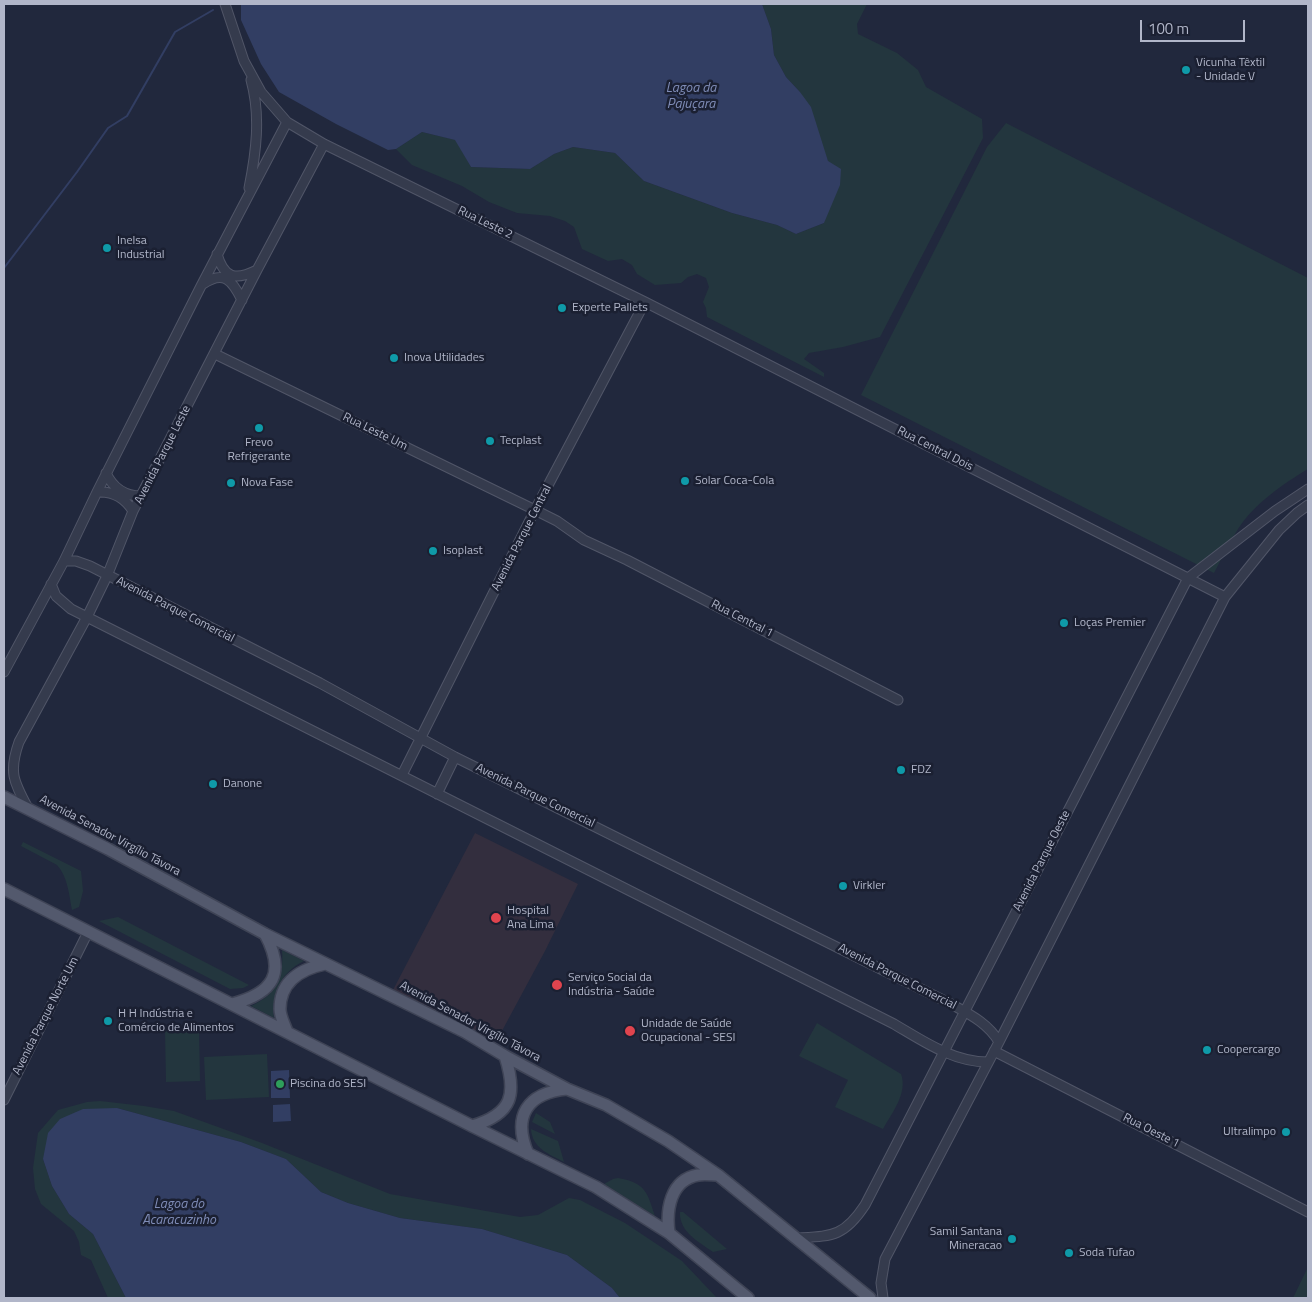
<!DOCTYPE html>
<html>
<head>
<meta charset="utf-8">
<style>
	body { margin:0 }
	#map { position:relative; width:1312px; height:1302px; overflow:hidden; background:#21283d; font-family:"Titillium Web",sans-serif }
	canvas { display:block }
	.frame { position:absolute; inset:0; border:5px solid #b1b6c9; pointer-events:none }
	.scale { position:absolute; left:1140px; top:20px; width:105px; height:22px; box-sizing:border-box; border:2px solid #b1b6c9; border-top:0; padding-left:6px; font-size:15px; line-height:18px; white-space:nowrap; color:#b1b6c9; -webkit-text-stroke:4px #1b2032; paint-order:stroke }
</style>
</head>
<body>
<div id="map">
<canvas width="1312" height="1302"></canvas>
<div class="frame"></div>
<div class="scale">100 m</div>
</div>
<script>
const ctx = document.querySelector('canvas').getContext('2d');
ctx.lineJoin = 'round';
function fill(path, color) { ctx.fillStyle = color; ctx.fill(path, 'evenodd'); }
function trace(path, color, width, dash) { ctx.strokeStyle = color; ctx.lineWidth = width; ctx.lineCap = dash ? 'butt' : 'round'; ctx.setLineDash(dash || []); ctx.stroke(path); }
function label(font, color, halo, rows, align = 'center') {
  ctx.font = font + ' "Titillium Web",sans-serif'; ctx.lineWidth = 5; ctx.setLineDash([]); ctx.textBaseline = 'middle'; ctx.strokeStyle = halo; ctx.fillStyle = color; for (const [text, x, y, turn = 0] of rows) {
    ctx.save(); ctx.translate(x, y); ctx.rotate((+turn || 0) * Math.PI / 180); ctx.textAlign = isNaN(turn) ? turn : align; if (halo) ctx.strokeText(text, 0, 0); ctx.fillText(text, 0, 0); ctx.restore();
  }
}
fill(new Path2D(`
	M475 833 578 884 545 951 496 1042 393 990Z`), '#332e3e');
fill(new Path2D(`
	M762 4H802V5L804 4H867L857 24 858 34 897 53 918 70 926 87 982 119 983 138 880 337 843 347 809 353 804 359 824 373V377L707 317 706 308 703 302 709 287 706 278 697 274 688 277 681 283 655 285 637 274 632 265 622 259 608 261 582 249 574 227 565 221 550 216 517 213 489 202 462 186 412 165 396 149 422 132 456 140 471 167 530 169 554 154 573 147 615 153 644 181 732 213 777 225 796 234 824 223 828 161 800 92 786 77 774 55 771 29Z
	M1006 123 1308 278V469C1283 484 1255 503 1238 529 1229 543 1222 558 1214 573L861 395 987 147Z
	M23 842 81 871 83 891 79 907 72 910C69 895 68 877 57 865L21 846Z
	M118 917 249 985 243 988 230 989 99 921Z
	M282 950 304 961C281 972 271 994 274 1018L251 1006C277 994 284 978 282 950Z
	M817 1023 901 1074C908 1093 892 1113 883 1129L835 1107 848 1080 799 1056Z
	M199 1028 200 1081 166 1082 165 1029Z
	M267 1054 269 1097 206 1100 204 1057Z
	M100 1101 144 1106 174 1111 262 1143 390 1194 520 1217 538 1215 569 1198 580 1200 625 1223 682 1261 717 1298H620L612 1288 567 1255 482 1229 400 1218 348 1203 321 1192 286 1159 241 1142 117 1108 43 1159 52 1186 69 1214 93 1234 126 1298H108L91 1260 81 1255 79 1242 74 1231 41 1204 35 1189 33 1168 38 1133 58 1110 87 1102Z
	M536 1113 550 1122 555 1134 532 1122Z
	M531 1129 558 1141 564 1162C549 1154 532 1148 531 1129Z
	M618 1178C646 1183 647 1192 655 1216L604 1184 613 1179Z
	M680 1212H683L727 1249 713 1252C699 1242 679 1232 680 1212Z
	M1308 1267V1298H1293Z`), '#23363e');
fill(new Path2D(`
	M241 4H762L771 29 774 55 786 77 800 92 811 107 828 161 841 169 840 185 824 223 796 234 777 225 732 213 644 181 615 153 573 147 554 154 530 169 471 167 455 140 422 132 396 149 388 150 336 124 279 92 261 64 241 20Z
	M289 1070 290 1098H271V1071Z
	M290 1104 291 1121 273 1122V1105Z
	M117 1108 241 1142 286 1159 321 1192 348 1203 400 1218 482 1229 567 1255 612 1288 620 1298H126L93 1234 69 1214 52 1186 43 1159 48 1133 60 1119 83 1109Z`), '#323e63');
trace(new Path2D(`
	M4 268 77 172 108 128 127 116 175 32 213 10`), '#323e63', 2);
const minor = new Path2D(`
	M225 4 244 61 261 92 287 122 324 144 645 302 1225 597
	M249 188C256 153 261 116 251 80
	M217 254C224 278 235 281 257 270
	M203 284C224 270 232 280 242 300
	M215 354 535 510 557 521 584 540 627 560 898 700
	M106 473C113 488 125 496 141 496
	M97 492C113 491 125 498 133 511
	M64 561H76L90 566 320 683 455 757 951 1004C969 1014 988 1023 999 1042
	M51 584 56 596 71 609 894 1024C923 1041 953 1062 988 1062
	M4 672 64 561 97 492 201 286 287 122
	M402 775 535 510 645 302
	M437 794 455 757
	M29 810C14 782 8 773 19 742L87 617 107 576 133 511 257 270 324 144
	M994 1051 1308 1212
	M4 1100 88 932
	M797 1238C832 1236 844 1237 865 1205L1188 578 1275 511 1308 489
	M883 1298 881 1283 885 1259 999 1042 1225 597 1279 530 1297 513 1308 505`);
const major = new Path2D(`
	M4 797 108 849 265 934 465 1032 505 1056 567 1089 606 1105 668 1141 718 1175 870 1298
	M4 889 472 1126 596 1187 669 1233 748 1298
	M232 1004C274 993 286 973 265 934
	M287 1032C285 1025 280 1017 280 1009 280 981 301 969 325 964
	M472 1126C513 1114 517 1094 505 1056
	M528 1154C512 1116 527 1093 567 1089
	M669 1233C666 1210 670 1180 698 1175 704 1174 712 1175 718 1175`);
trace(minor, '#515668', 11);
trace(major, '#3f4456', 14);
trace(minor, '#353b4d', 9);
trace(major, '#53596d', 11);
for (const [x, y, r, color] of [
	[1186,70,5,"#0f9aa8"],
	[107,248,5,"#0f9aa8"],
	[562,308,5,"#0f9aa8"],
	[394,358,5,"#0f9aa8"],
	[259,428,5,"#0f9aa8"],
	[490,441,5,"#0f9aa8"],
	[685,481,5,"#0f9aa8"],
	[231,483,5,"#0f9aa8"],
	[433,551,5,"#0f9aa8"],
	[1064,623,5,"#0f9aa8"],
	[901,770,5,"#0f9aa8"],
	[213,784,5,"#0f9aa8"],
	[843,886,5,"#0f9aa8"],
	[496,918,6,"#e0444e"],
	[557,985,6,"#e0444e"],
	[108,1021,5,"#0f9aa8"],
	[630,1031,6,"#e0444e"],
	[1207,1050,5,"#0f9aa8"],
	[280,1084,5,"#2e9e5b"],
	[1286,1132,5,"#0f9aa8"],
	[1012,1239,5,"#0f9aa8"],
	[1069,1253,5,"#0f9aa8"]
]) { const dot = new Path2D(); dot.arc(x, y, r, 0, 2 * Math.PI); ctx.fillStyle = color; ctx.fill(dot); trace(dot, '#1b2032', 2); }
label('12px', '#b1b6c9', '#1b2032', [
	["Vicunha Têxtil",1196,63],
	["- Unidade V",1196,77],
	["Inelsa",117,241],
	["Industrial",117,255],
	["Experte Pallets",572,308],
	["Inova Utilidades",404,358],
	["Tecplast",500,441],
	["Frevo",259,443,"center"],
	["Refrigerante",259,457,"center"],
	["Solar Coca-Cola",695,481],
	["Nova Fase",241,483],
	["Isoplast",443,551],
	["Loças Premier",1074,623],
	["FDZ",911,770],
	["Danone",223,784],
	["Virkler",853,886],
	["Hospital",507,911],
	["Ana Lima",507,925],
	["Serviço Social da",568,978],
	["Indústria - Saúde",568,992],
	["H H Indústria e",118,1014],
	["Comércio de Alimentos",118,1028],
	["Unidade de Saúde",641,1024],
	["Ocupacional - SESI",641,1038],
	["Coopercargo",1217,1050],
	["Piscina do SESI",290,1084],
	["Ultralimpo",1276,1132,"right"],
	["Samil Santana",1002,1232,"right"],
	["Mineracao",1002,1246,"right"],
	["Soda Tufao",1079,1253]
], 'left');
label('12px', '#b1b6c9', '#1b2032', [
	["Rua Leste 2",485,223,26],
	["Rua Leste Um",375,432,26],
	["Rua Central Dois",935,449,27],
	["Avenida Parque Leste",163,455,-63],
	["Avenida Parque Central",522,538,-63],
	["Avenida Parque Comercial",175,610,27],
	["Rua Central 1",742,619,27],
	["Avenida Parque Comercial",535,796,26],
	["Avenida Senador Virgílio Távora",110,836,28],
	["Avenida Parque Oeste",1042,861,-63],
	["Avenida Parque Comercial",897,977,27],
	["Avenida Parque Norte Um",46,1016,-63],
	["Avenida Senador Virgílio Távora",470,1022,28],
	["Rua Oeste 1",1151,1131,27]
]);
label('italic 14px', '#7f8cb7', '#1b2032', [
	["Lagoa da",691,89],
	["Pajuçara",691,105],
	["Lagoa do",179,1205],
	["Acaracuzinho",179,1221]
]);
</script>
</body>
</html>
